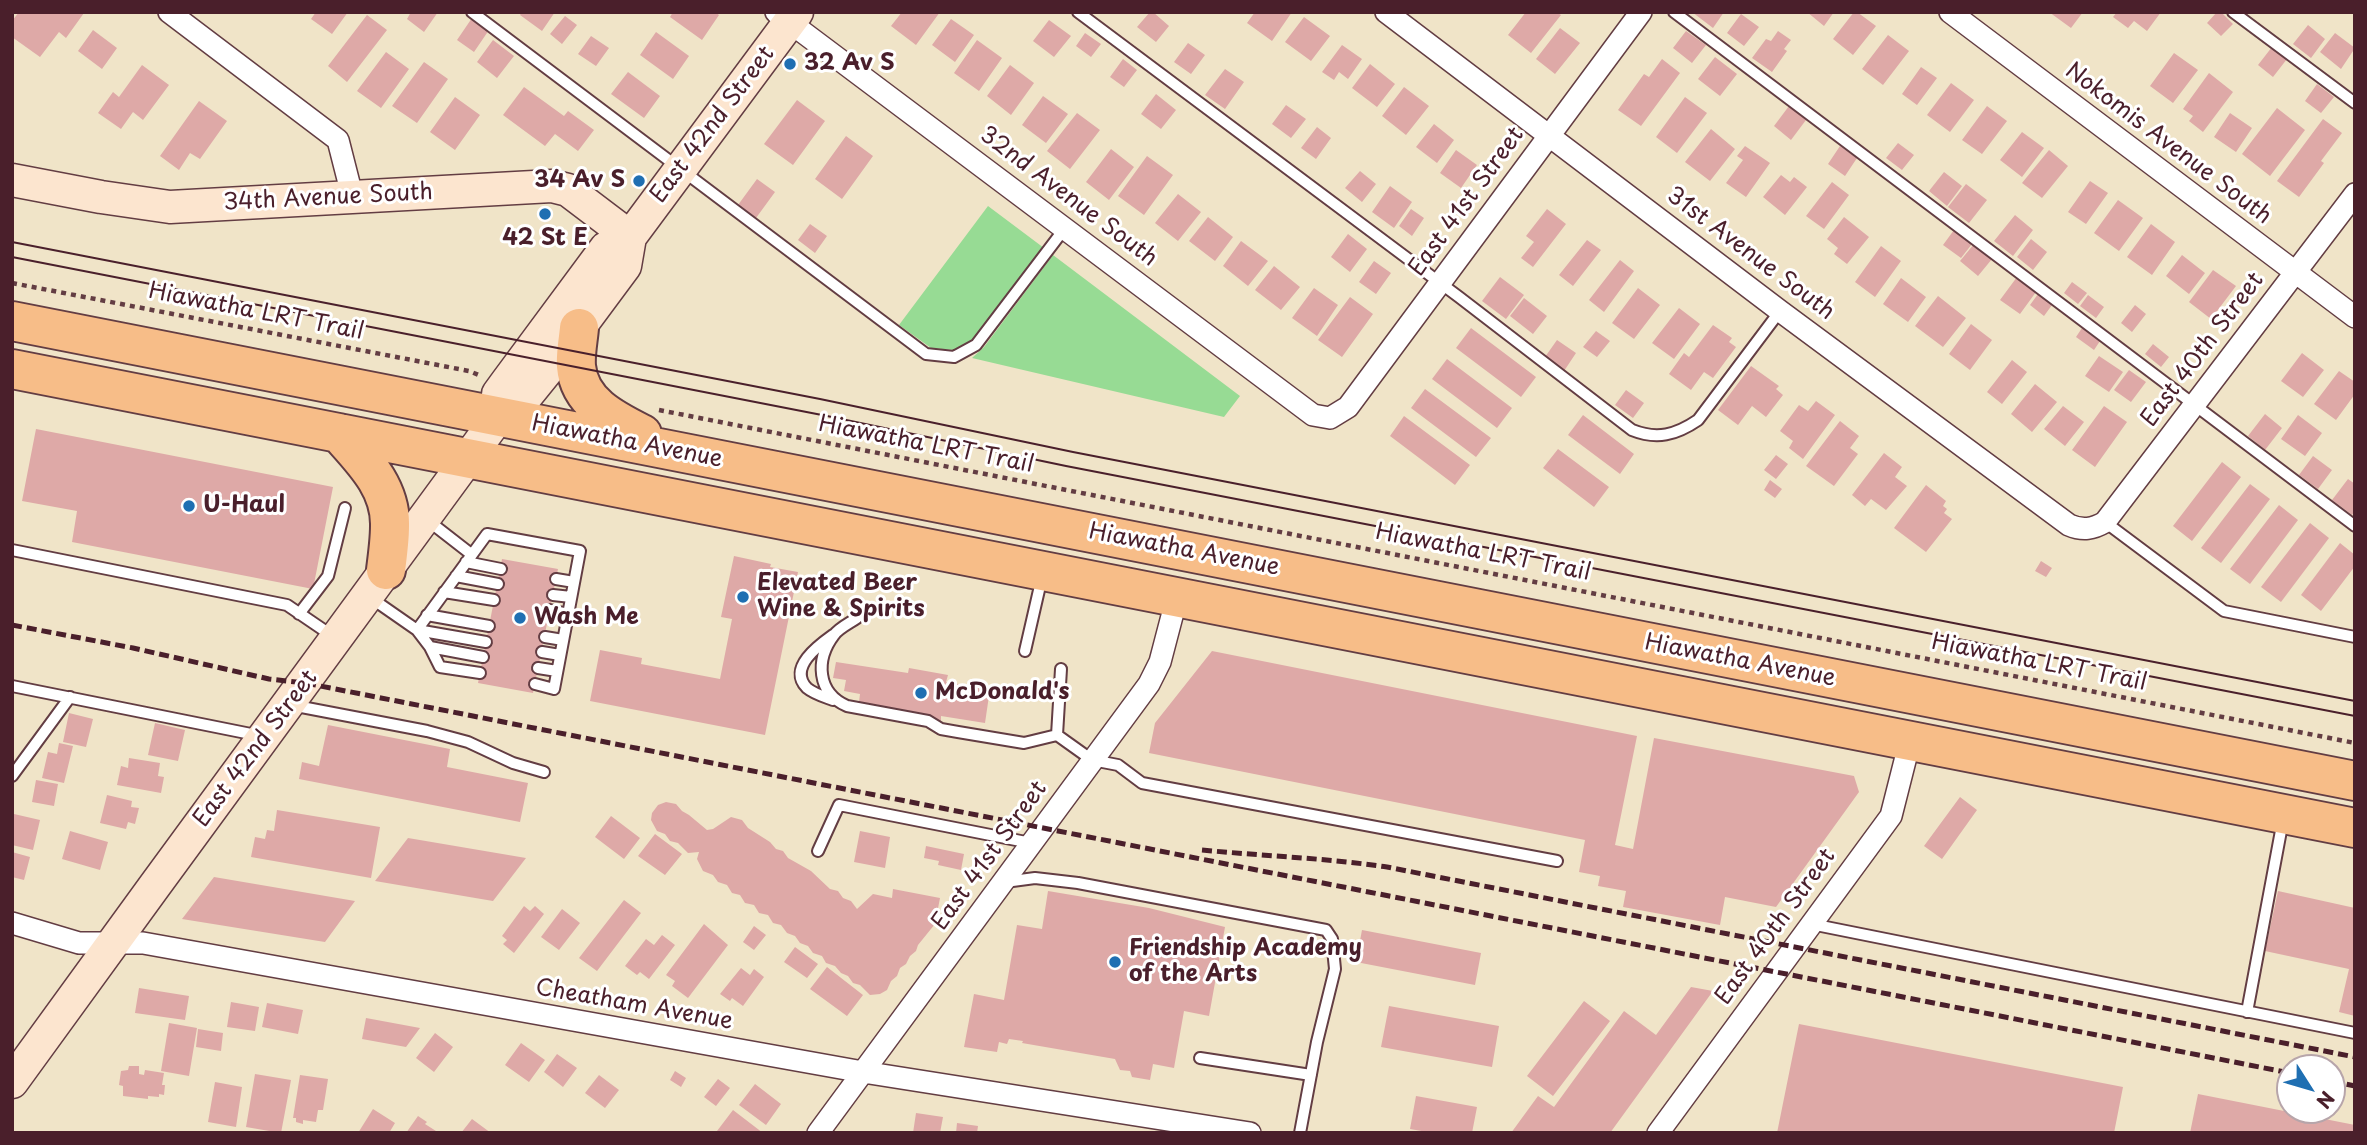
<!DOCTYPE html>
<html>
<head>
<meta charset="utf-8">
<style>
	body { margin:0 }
	#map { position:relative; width:2367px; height:1145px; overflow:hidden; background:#f0e4c8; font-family:"Playpen Sans",sans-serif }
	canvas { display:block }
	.frame { position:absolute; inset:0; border:14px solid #4a1f2b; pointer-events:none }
	.north { position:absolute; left:2276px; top:1054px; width:70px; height:70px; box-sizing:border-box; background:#fff; border:2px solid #b7a5aa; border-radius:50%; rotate:127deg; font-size:19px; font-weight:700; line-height:28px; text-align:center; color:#4a1f2b }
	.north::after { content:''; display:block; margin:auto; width:24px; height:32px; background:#1f6fb2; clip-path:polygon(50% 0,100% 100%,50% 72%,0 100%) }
</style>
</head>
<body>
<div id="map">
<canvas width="2367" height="1145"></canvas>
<div class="frame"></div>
<div class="north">N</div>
</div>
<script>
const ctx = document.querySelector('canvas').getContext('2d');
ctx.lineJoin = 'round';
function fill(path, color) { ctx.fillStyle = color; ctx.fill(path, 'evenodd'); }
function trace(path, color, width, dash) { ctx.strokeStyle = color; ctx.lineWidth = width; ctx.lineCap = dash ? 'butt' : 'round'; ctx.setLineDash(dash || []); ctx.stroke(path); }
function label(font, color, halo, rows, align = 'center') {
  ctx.font = font + ' "Playpen Sans",sans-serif'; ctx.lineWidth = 6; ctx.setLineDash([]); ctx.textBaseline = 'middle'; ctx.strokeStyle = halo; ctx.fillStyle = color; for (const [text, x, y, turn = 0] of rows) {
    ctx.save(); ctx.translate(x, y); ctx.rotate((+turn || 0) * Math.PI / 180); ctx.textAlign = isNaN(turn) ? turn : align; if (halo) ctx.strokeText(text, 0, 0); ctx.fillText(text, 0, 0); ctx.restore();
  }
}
fill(new Path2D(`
	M988 206 1044 248 974 339 953 350 931 348 899 325Z
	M1053 255 1240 396 1224 417 972 358 984 347Z`), '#97db94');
fill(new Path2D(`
	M19 12H82L84 13 66 38 59 32 40 57 12 37V21Z
	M316 12H348L332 34 311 19Z
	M411 12H438L424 32 407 19Z
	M522 12H555L542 31 520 15Z
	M673 12H715L719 15 702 40 670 17Z
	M902 12H940L916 45 891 26Z
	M1150 12H1153L1169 26 1156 42 1137 27Z
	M1255 12H1292L1272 41 1247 23Z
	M1526 12H1556L1561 15 1531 53 1508 35Z
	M1692 12H1724L1713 28Z
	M1807 12H1834L1824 26Z
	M1854 12H1857L1876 26 1853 55 1833 39Z
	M2049 12H2083L2071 28Z
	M2117 12H2161L2147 31 2134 21 2128 28 2113 17Z
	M2217 12H2221L2233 24 2221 36 2207 23Z
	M1741 14 1759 27 1744 46 1727 33Z
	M367 15 387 30 347 82 328 66Z
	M565 16 577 25 562 44 550 34Z
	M1304 17 1330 36 1311 61 1285 42Z
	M472 18 489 30 474 52 457 40Z
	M951 19 974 35 955 62 932 45Z
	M1049 20 1071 36 1054 57 1033 41Z
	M2308 25 2325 39 2311 58 2293 44Z
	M1560 28 1580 43 1555 74 1536 59Z
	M93 30 117 48 102 69 78 51Z
	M1686 31 1706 45 1692 63 1673 48Z
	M1778 31 1791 40 1784 49 1787 51 1772 72 1752 58 1766 39 1771 41Z
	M656 32 689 56 673 79 640 55Z
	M1085 33 1101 44 1091 57 1076 46Z
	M2335 33 2355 48 2341 69 2320 52Z
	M1888 35 1909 51 1883 85 1862 69Z
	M591 36 609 48 596 66 578 54Z
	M493 40 514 56 497 78 477 62Z
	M977 40 1002 58 979 91 954 73Z
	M1188 43 1205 55 1191 74 1174 62Z
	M1342 45 1362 59 1348 79 1339 72 1334 80 1322 72Z
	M2272 47 2287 59 2273 77 2258 65Z
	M386 52 409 69 381 108 357 91Z
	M2174 53 2198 70 2173 103 2150 86Z
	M1715 57 1737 74 1720 96 1698 79Z
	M1123 59 1137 70 1124 87 1110 77Z
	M1662 59 1680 73 1641 126 1618 110 1644 74 1649 77Z
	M424 62 448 79 417 123 392 106Z
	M1370 64 1395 84 1377 107 1352 88Z
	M142 65 169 85 143 120 133 112 121 129 98 113 113 92 119 97Z
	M1010 65 1034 83 1011 115 987 96Z
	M1921 67 1937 78 1917 105 1902 94Z
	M1225 69 1244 82 1225 109 1205 95Z
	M628 72 660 96 644 118 611 94Z
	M2209 73 2233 92 2203 132 2189 121 2193 116 2183 109Z
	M1951 83 1974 100 1950 132 1927 115Z
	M2317 84 2334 97 2321 113 2305 101Z
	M524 87 564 116 568 111 594 130 578 151 555 134 545 146 503 115Z
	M1404 87 1429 106 1406 135 1382 116Z
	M1156 94 1176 110 1161 129 1141 114Z
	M1043 96 1068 114 1046 143 1022 125Z
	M455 97 480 115 455 150 430 132Z
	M1685 97 1707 113 1677 153 1656 137Z
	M797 100 825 121 793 165 764 144Z
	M199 101 227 121 200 159 190 153 179 170 160 156Z
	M1286 105 1306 119 1291 138 1272 124Z
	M1789 106 1806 120 1791 140 1774 126Z
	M1987 106 2007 121 1982 154 1962 140Z
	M2277 108 2305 130 2270 176 2242 154Z
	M1077 113 1100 130 1070 169 1047 151Z
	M2230 113 2252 128 2236 152 2214 137Z
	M2323 119 2342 133 2321 161 2324 163 2299 197 2277 181Z
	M1434 124 1454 140 1437 163 1416 147Z
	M1317 127 1331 138 1316 159 1301 148Z
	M1711 129 1735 149 1710 181 1685 162Z
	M2022 132 2044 148 2022 177 2000 160Z
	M846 136 873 156 842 199 815 179Z
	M1898 143 1914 155 1902 170 1886 158Z
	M1745 146 1770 163 1746 197 1726 183 1743 160 1737 156Z
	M1840 146 1857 158 1845 176 1828 164Z
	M1111 149 1134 167 1109 200 1086 182Z
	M1456 150 1477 165 1461 188 1440 173Z
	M2049 150 2068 166 2042 198 2022 183Z
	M1147 156 1173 175 1144 215 1118 196Z
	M1360 171 1376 184 1362 202 1345 188Z
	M1944 172 1962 186 1947 206 1929 191Z
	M1781 175 1790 182 1794 177 1807 187 1785 215 1763 197Z
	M757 179 775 192 756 218 738 205Z
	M2090 181 2108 193 2086 224 2068 212Z
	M1832 182 1849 195 1824 229 1806 216Z
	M1966 184 1987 200 1969 223 1948 207Z
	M1390 186 1412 202 1394 228 1372 212Z
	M1178 194 1201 212 1178 241 1155 223Z
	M2118 200 2143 218 2119 251 2094 233Z
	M1411 209 1424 218 1412 236 1399 226Z
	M1547 209 1566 224 1533 267 1521 258 1534 242 1526 236Z
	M2015 215 2033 230 2013 256 1994 241Z
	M1208 217 1233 237 1215 261 1189 241Z
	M1844 217 1869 237 1847 264 1834 254 1838 248 1827 239Z
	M810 224 827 236 815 253 798 240Z
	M2151 224 2175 242 2152 275 2127 257Z
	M1954 230 1972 244 1961 258 1943 245Z
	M1348 234 1367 249 1350 272 1331 257Z
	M2031 239 2047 252 2033 270 2017 257Z
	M1587 240 1601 250 1573 286 1559 275Z
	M1241 241 1268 261 1248 286 1223 266Z
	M1974 244 1992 259 1978 276 1960 261Z
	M1881 246 1901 261 1875 297 1855 282Z
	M2182 255 2205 273 2189 294 2166 276Z
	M1620 260 1634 271 1604 312 1589 300Z
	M1374 261 1391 273 1376 294 1359 282Z
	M1274 266 1300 287 1281 310 1255 290Z
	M2213 270 2236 286 2211 319 2189 302Z
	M1500 277 1524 295 1506 319 1482 301Z
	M2017 277 2036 292 2020 314 2000 300Z
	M1901 278 1926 297 1908 322 1883 304Z
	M2072 282 2087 293 2078 304 2064 293Z
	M1314 288 1338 305 1317 336 1292 318Z
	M1638 288 1660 305 1634 339 1612 323Z
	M2038 294 2052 305 2044 316 2030 305Z
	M2088 295 2104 307 2096 318 2080 306Z
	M1938 296 1966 318 1943 347 1915 326Z
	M1350 297 1373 314 1342 357 1318 340Z
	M1524 298 1547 316 1533 334 1510 316Z
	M2135 305 2146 314 2132 332 2121 323Z
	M1679 308 1700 324 1674 359 1652 343Z
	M1971 324 1992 340 1970 370 1949 354Z
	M1713 325 1732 338 1729 342 1736 347 1713 378 1704 372 1691 390 1669 374 1684 353 1689 357Z
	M1471 328 1536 377 1521 397 1456 348Z
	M2082 328 2100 341 2094 350 2076 337Z
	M1596 331 1610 341 1597 357 1583 347Z
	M1557 340 1576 353 1564 371 1545 357Z
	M2153 344 2169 357 2161 367 2145 354Z
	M2302 353 2324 370 2303 397 2281 381Z
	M2099 356 2123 372 2109 392 2085 376Z
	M1447 359 1512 408 1497 428 1432 379Z
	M2012 360 2027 372 2002 404 1987 392Z
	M1751 366 1779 386 1776 389 1783 395 1766 417 1752 406 1738 425 1718 410Z
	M2129 370 2146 382 2131 402 2114 390Z
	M2339 371 2355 382V394L2336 420 2314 404Z
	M2035 384 2057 402 2032 432 2011 414Z
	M1425 389 1491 438 1476 457 1411 408Z
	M1626 390 1644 403 1633 418 1615 405Z
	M1816 401 1835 415 1803 459 1789 448 1793 441 1780 431 1799 405 1808 411Z
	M2063 406 2084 422 2065 446 2044 429Z
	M2104 406 2127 422 2095 467 2072 450Z
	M2265 414 2282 428 2265 450 2248 436Z
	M1583 415 1634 454 1620 474 1568 435Z
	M2298 415 2322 433 2305 456 2281 439Z
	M1404 416 1470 465 1455 485 1390 436Z
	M1840 421 1859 436 1850 448 1858 454 1834 486 1806 466Z
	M36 429 333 487 313 589 72 542 77 511 22 501Z
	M1558 449 1609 487 1594 507 1543 468Z
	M1884 453 1902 467 1895 477 1907 486 1886 510 1871 499 1865 506 1852 495Z
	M1776 455 1788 464 1776 479 1764 470Z
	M2313 456 2332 470 2318 489 2299 475Z
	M2222 462 2241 477 2192 541 2173 526Z
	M2348 479 2355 484V511L2352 515 2332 500Z
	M1770 480 1782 489 1775 498 1764 490Z
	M2250 484 2270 499 2221 563 2201 548Z
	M1926 485 1946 501 1943 506 1947 509 1944 513 1952 519 1926 552 1894 528Z
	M2279 505 2298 520 2250 584 2230 569Z
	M2310 523 2329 538 2281 602 2261 587Z
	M2340 543 2355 555V566L2321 611 2301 595Z
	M734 556 771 564 770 567 798 572 765 735 590 701 600 650 642 658 641 664 720 679 732 619 721 617Z
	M502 559 558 569 533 693 478 683Z
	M2041 561 2052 568 2046 577 2035 571Z
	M1212 651 1637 736 1615 845 1633 849 1654 738 1854 776 1859 792 1776 907 1725 897 1720 925 1623 907 1626 891 1598 886 1600 876 1579 872 1585 840 1149 753 1155 723Z
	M836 662 908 673 909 668 948 675 946 682 990 689 985 723 941 716V721L925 718 926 714 859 702 860 694 844 691 846 680 833 678Z
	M69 713 93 719 86 747 63 742Z
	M155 723 185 730 178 761 148 755Z
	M328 725 450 749 447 767 528 783 520 822 299 779 302 762 319 766Z
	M59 743 73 746 64 783 42 778 48 752 57 754Z
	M129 758 160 763 158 776 164 777 161 793 117 785 121 766 128 768Z
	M36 780 58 784 54 806 32 802Z
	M107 795 132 801 131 807 139 808 135 824 128 822 126 829 100 823Z
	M1960 797 1977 810 1942 859 1924 846Z
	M666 802 676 804 682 811 689 815 707 830 713 829 731 817 742 820 748 828 770 842 776 849 783 851 788 858 811 871 830 889 838 891 843 898 851 901 857 909 873 894 892 898 893 889 940 898 935 924 918 945 916 951 910 956 906 964 900 968 897 976 891 981 887 990 880 994 870 995 860 985 853 983 848 976 841 973 835 966 826 963 822 956 813 953 808 946 800 943 795 936 787 933 781 925 773 923 768 915 759 913 754 905 745 903 740 895 732 893 727 885 718 882 713 875 703 871 697 859 699 852 688 853 678 843 670 841 665 834 657 831 651 820 652 813 658 805Z
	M277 810 380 827 371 878 251 857 255 837 265 839 267 830 274 831Z
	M14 814 40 820 33 850 12 845Z
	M611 816 640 838 624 859 595 837Z
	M70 831 108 842 100 870 62 859Z
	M860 831 890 837 885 868 854 862Z
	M655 834 682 854 665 875 638 856Z
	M408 838 526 858 493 901 375 881Z
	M926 846 964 854 961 870 938 865 939 861 924 858Z
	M12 852 30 857 24 880 12 877Z
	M214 877 355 901 325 942 182 919Z
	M1048 891 1149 908 1225 927 1209 1016 1184 1011 1174 1068 1153 1064 1150 1080 1132 1077 1130 1071 1120 1070 1115 1059 1022 1043 1023 1041 1009 1039 1007 1044 999 1042 997 1052 964 1047 974 994 1004 1000 1017 925 1042 929Z
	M2278 891 2355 908V1016L2339 1012 2349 969 2265 951Z
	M624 900 641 913 597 971 579 958Z
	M524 906 530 911 535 906 544 914 514 953 503 944 507 940 502 936Z
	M562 909 580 923 559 950 541 937Z
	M704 924 728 945 688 998 672 986 675 981 666 975Z
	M754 926 766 935 754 950 743 942Z
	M1362 930 1481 953 1475 985 1356 962Z
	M662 935 675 945 649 979 640 972 637 975 625 966 646 939 654 945Z
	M795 947 818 964 807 978 784 962Z
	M827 967 863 995 847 1016 810 989Z
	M741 968 750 975 754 969 764 977 743 1006 732 998 730 1001 720 994Z
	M1691 987 1713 991 1610 1133H1511L1538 1096 1554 1107 1624 1011 1656 1035Z
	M139 988 189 996 185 1020 135 1013Z
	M1584 1001 1610 1021 1553 1096 1527 1076Z
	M231 1002 259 1007 255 1031 227 1027Z
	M267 1003 303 1010 298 1034 262 1027Z
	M1389 1006 1499 1026 1492 1067 1381 1047Z
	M366 1018 420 1028 406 1047 362 1039Z
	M169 1023 197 1028 189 1076 161 1071Z
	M1799 1024 2123 1087 2114 1133H1777Z
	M198 1029 223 1033 221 1051 196 1047Z
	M435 1033 453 1047 434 1072 416 1058Z
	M521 1043 545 1060 529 1082 505 1065Z
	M557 1054 577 1068 563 1087 544 1072Z
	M129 1066H139V1074L144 1075 145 1070 164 1073 162 1085H165L164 1095 159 1094V1097L148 1096V1099L123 1096V1086L119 1085 121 1071 128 1070Z
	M675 1071 686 1078 681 1087 670 1080Z
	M255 1074 291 1080 281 1133 246 1127Z
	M300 1075 328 1079 323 1110H318L316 1122 303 1120V1124L296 1122V1118H293Z
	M599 1075 619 1090 605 1108 585 1093Z
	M718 1079 730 1088 716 1106 704 1097Z
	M215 1082 242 1087 236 1127 208 1122Z
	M755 1084 781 1104 766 1125 739 1105Z
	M2198 1094 2355 1125V1133H2190Z
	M1416 1096 1477 1107 1472 1133H1433L1410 1129Z
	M373 1109 395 1123 389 1133H358Z
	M733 1110 763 1133H719L717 1131Z
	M916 1113 943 1117 940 1133H913Z
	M418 1116 427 1122 425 1124 436 1131 435 1133H406Z
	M472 1119 491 1133H461Z
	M957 1123 978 1126 977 1133H956Z`), '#dea9a7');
const lane = new Path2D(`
	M472 12 926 354 954 357 976 345 1065 228
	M1078 12 1459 297 1632 430C1657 440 1676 435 1698 420L1780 311
	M1674 12 2355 526
	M2233 12 2355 103
	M426 519 471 554
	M2105 522 2224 611 2355 637
	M12 550 287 605 334 637
	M466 562 501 569
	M456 576 498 584
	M556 579 574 582
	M444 592 494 600
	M553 595 571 597
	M371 598 417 630 430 647 440 667 480 673
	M550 610 568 614
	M299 614 328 576 345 508
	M427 615 489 626
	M857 618C850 623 839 628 834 635 815 660 817 693 847 706L928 721 941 729 958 732 1024 743 1057 735
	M417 630 487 534 580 551 554 689 535 684
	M417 630 486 642
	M545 637 563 640
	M430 647 483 657
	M1025 651 1042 577
	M542 652 560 655
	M538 668 557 671
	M12 686 261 736
	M833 700C825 697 814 694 807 688 787 668 819 645 833 635
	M291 705 427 731 468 742 513 763 544 772
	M1057 735 1092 760 1118 765 1142 783 1557 861
	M1057 735 1061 669
	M12 776 70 697
	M818 851 839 805 1031 843
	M1005 882 1035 878 1078 883 1326 930 1332 939 1335 969 1317 1042 1300 1133
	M1811 924 2355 1033
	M2247 1012 2283 820
	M1200 1058 1311 1075`);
const street = new Path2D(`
	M169 12 338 140 352 195
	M776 12 1313 415 1330 418 1348 407 1641 12
	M1386 12 1780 311 2069 525C2083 531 2093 529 2105 522L2355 194
	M1950 12 2355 317
	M12 923 79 943H143L863 1072 1250 1133
	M818 1133 1149 684 1160 662 1177 597
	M1658 1133 1891 816 1910 741`);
const secondary = new Path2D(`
	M12 180 101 197 170 207 552 186 568 190 630 237
	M499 416 498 394 506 383 606 248 630 237
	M12 1082C173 859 337 638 499 416L515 410 553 363 625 266 630 237 797 12`);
const highway = new Path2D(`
	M12 321 2355 781
	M579 328C578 340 575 354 576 366 579 403 614 420 642 434
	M12 369 2355 828
	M339 433C363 460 391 487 390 526 390 540 388 555 386 570`);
trace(lane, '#633d43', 14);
trace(street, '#633d43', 24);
trace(secondary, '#633d43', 35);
trace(highway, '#633d43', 42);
trace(new Path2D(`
	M12 283 469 371 481 376
	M659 410 2355 743`), '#633d43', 4.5, [5, 5]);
trace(lane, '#fff', 10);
trace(street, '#fff', 21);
trace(secondary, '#fce5cf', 32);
trace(highway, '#f7bd88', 38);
trace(new Path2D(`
	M12 242 820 399 1073 452 2355 701
	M12 257 827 416 1066 466 2355 716`), '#4a1f2b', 2);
trace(new Path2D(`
	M12 625 133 648 269 679 305 683 2290 1073
	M1202 850C1264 856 1326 858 1387 867L2355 1057
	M2332 1081 2355 1086`), '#4a1f2b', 5, [10, 5]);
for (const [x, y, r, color] of [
	[790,64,7,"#1f6fb2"],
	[639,181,7,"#1f6fb2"],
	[545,214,7,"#1f6fb2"],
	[189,506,7,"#1f6fb2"],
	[743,597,7,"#1f6fb2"],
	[520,618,7,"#1f6fb2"],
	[921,693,7,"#1f6fb2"],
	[1115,962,7,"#1f6fb2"]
]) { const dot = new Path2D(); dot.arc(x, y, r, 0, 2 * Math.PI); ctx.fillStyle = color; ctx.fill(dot); trace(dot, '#fff', 2.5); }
label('bold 23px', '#4a1f2b', '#fff', [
	["32 Av S",804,64],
	["34 Av S",625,181,"right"],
	["42 St E",545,239,"center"],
	["U-Haul",203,506],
	["Elevated Beer",757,584],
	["Wine & Spirits",757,610],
	["Wash Me",534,618],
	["McDonald's",935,693],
	["Friendship Academy",1129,949],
	["of the Arts",1129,975]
], 'left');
label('23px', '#4a1f2b', '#fff', [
	["East 42nd Street",713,125,-53],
	["Nokomis Avenue South",2168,144,37],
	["32nd Avenue South",1068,197,37],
	["34th Avenue South",328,198,-3],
	["East 41st Street",1467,202,-54],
	["31st Avenue South",1750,254,37],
	["Hiawatha LRT Trail",256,312,11],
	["East 40th Street",2203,350,-53],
	["Hiawatha Avenue",627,442,11],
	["Hiawatha LRT Trail",926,445,11],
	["Hiawatha Avenue",1184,550,11],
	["Hiawatha LRT Trail",1483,553,11],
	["Hiawatha Avenue",1740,661,11],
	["Hiawatha LRT Trail",2039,663,11],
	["East 42nd Street",256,749,-53],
	["East 41st Street",990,856,-54],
	["East 40th Street",1776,927,-54],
	["Cheatham Avenue",634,1005,10]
]);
</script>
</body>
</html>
